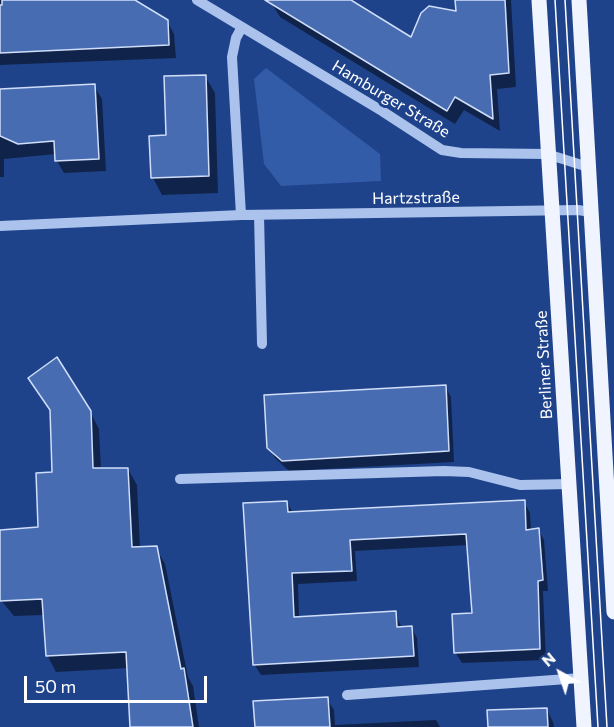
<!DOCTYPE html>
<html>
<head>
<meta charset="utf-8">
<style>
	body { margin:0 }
	#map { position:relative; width:614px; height:727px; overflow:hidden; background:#1f438b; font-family:Commissioner,sans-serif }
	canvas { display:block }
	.north { position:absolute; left:530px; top:643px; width:60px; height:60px; -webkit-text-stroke:4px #1f438b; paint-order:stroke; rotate:320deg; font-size:16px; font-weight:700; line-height:24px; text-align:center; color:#fff }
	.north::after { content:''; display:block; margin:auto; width:21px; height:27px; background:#fff; clip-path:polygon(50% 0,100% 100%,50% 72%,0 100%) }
	.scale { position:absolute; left:24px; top:676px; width:183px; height:27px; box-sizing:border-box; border:3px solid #fff; border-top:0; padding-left:8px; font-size:18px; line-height:21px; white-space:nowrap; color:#fff; -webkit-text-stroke:4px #1f438b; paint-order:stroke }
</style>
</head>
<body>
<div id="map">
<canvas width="614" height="727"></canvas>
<div class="north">N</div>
<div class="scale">50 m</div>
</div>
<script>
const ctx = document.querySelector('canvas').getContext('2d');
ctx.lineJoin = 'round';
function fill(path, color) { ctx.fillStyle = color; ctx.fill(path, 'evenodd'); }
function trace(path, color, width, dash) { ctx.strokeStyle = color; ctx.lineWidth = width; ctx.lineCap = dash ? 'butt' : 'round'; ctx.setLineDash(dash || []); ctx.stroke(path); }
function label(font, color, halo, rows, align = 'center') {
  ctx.font = font + ' Commissioner,sans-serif'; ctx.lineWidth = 6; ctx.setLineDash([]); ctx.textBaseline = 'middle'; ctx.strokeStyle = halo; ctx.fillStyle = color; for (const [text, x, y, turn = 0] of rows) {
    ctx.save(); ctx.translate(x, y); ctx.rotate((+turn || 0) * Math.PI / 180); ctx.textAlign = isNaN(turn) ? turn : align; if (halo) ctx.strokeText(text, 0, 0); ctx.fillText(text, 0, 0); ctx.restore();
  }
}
fill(new Path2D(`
	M266 68 380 154 381 181 281 186 264 164 254 79Z`), '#325ba8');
fill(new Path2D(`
	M0 0H132L167 21 174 34 176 58 0 65Z
	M275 0H348L412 39 457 13V0H511L516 87 497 89 500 131 464 110 455 124 280 17 272 4Z
	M205 76 215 93 218 193 162 195 153 178 167 137Z
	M94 86 102 99 106 171 64 173 57 161 56 154 4 159V177H0V91Z
	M445 386 451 397 454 462 289 471 275 458 269 448Z
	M90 412 99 429 101 469H128L137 485 140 548H156L165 564 188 677 193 686 199 727H132L129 668 56 672 47 655 45 615 14 616 0 599V532L40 528 54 473Z
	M287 502 293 513 524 502 530 513 531 531 538 529 544 540 548 591H543L546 660 462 663 455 652 474 615 469 545 355 551 357 581 298 584 299 618 395 613 402 628 411 627 417 638 419 667 261 675 254 664Z
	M327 699 334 710 335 725 436 720 440 727H256Z
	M547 710 553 722 554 727H498Z`), '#0007');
const building = new Path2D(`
	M2 0H135L168 20 169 45 0 53V5H2Z
	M265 0H351L411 37 421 13 429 6 456 11 455 0H505L509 73 490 75 493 119 455 97 447 111Z
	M206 75 209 176 151 178 149 136 166 135 164 76Z
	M95 84 99 159 55 161 54 141 18 144 0 136V89Z
	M57 357 91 411 93 468H128L132 547 157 546 181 669 184 668 193 727H130L126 652 46 656 42 599 0 601V530L38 527 36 473 52 472 50 410 28 378Z
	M446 385 449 451 282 461 267 448 264 395Z
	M525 500 526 530 539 528 543 580 538 581 540 649 454 653 452 614 472 613 466 534 350 540 352 571 292 573 294 617 396 611 397 627 412 626 414 656 253 665 243 503 287 501 288 512Z
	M328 697 330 727H255L253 701Z
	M547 708 548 727H488L487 710Z`);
fill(building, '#476cb2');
trace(building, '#d0def9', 1.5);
trace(new Path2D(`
	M197 0 382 111 442 150 461 153 547 154 588 167
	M241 215 232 57 236 38 242 27
	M259 215 262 344
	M0 226 241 215 578 210 591 212
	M180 479 444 471 469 472 520 485 569 484
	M347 695 581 678`), '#abc2ec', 10);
trace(new Path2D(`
	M539 0 584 727
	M579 0 614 612`), '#f0f4ff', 15);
trace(new Path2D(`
	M555 0 598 727
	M565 0 607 727`), '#fff', 1.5);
label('16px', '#fff', '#1f438b', [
	["Hamburger Straße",391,99,31],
	["Hartzstraße",416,198,-1],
	["Berliner Straße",544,365,-93]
]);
</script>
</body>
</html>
